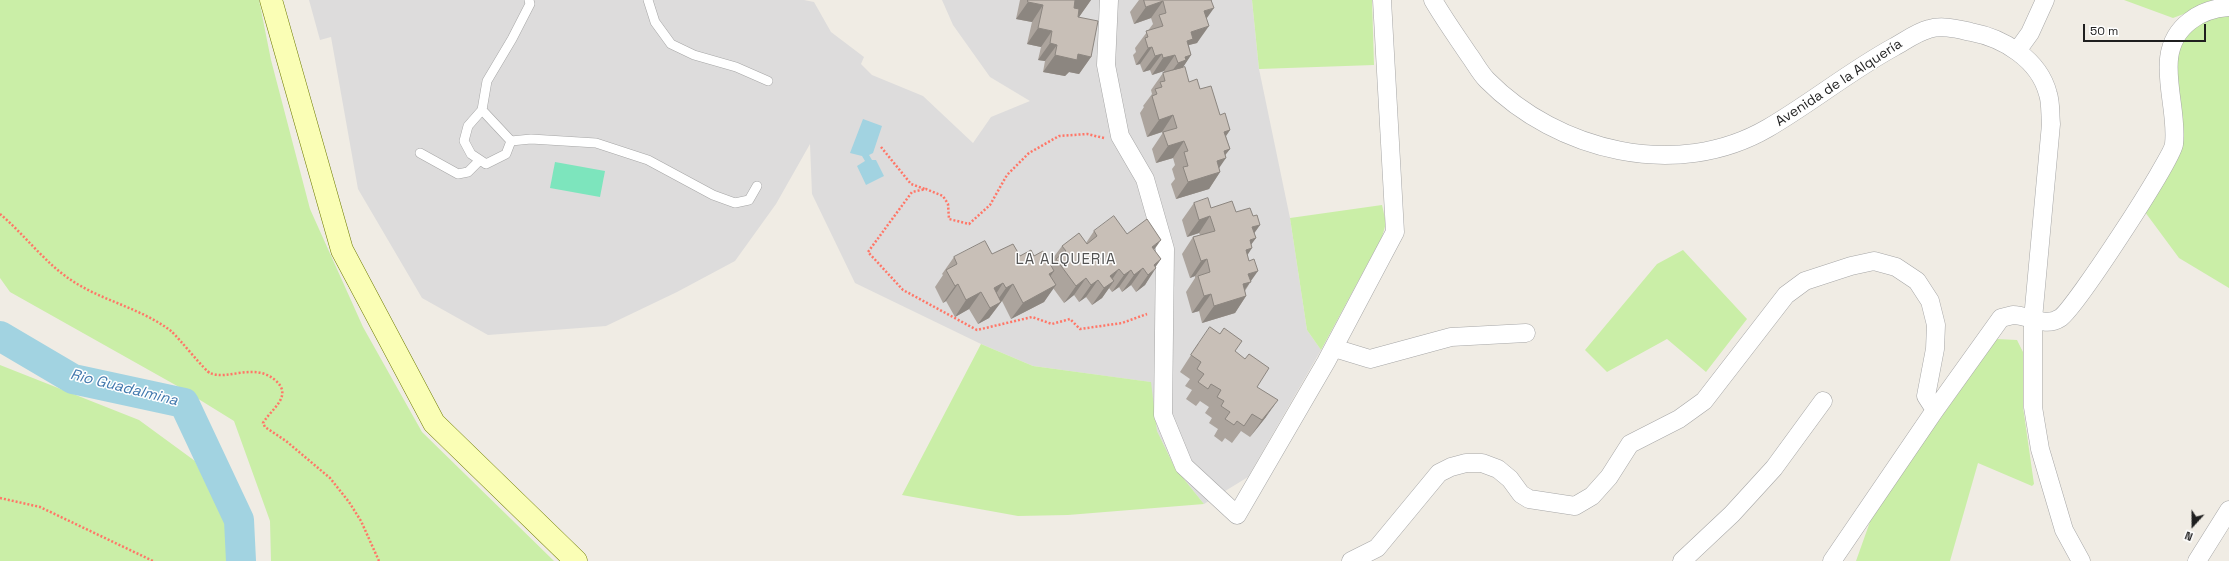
<!DOCTYPE html>
<html>
<head>
<meta charset="utf-8">
<style>
	body { margin:0 }
	#map { position:relative; width:2229px; height:561px; overflow:hidden; background:#f0ece4; font-family:"Space Grotesk",sans-serif }
	canvas { display:block }
	.north { position:absolute; left:2173px; top:505px; width:40px; height:40px; -webkit-text-stroke:3px #fff; paint-order:stroke; rotate:201deg; font-size:11px; font-weight:700; line-height:16px; text-align:center; color:#1f1f1f }
	.north::after { content:''; display:block; margin:auto; width:14px; height:18px; background:#1f1f1f; clip-path:polygon(50% 0,100% 100%,50% 72%,0 100%) }
	.scale { position:absolute; left:2083px; top:24px; width:123px; height:18px; box-sizing:border-box; border:2px solid #1f1f1f; border-top:0; padding-left:5px; font-size:12px; line-height:14px; white-space:nowrap; color:#1f1f1f; -webkit-text-stroke:3px #fff; paint-order:stroke }
</style>
</head>
<body>
<div id="map">
<canvas width="2229" height="561"></canvas>
<div class="north">N</div>
<div class="scale">50 m</div>
</div>
<script>
const ctx = document.querySelector('canvas').getContext('2d');
ctx.lineJoin = 'round';
function fill(path, color) { ctx.fillStyle = color; ctx.fill(path, 'evenodd'); }
function trace(path, color, width, dash) { ctx.strokeStyle = color; ctx.lineWidth = width; ctx.lineCap = dash ? 'butt' : 'round'; ctx.setLineDash(dash || []); ctx.stroke(path); }
function label(font, color, halo, rows, align = 'center') {
  ctx.font = font + ' "Space Grotesk",sans-serif'; ctx.lineWidth = 3; ctx.setLineDash([]); ctx.textBaseline = 'middle'; ctx.strokeStyle = halo; ctx.fillStyle = color; for (const [text, x, y, turn = 0] of rows) {
    ctx.save(); ctx.translate(x, y); ctx.rotate((+turn || 0) * Math.PI / 180); ctx.textAlign = isNaN(turn) ? turn : align; if (halo) ctx.strokeText(text, 0, 0); ctx.fillText(text, 0, 0); ctx.restore();
  }
}
fill(new Path2D(`
	M309 0H804L814 2 831 32 864 57 861 64 872 75 923 96 973 143 991 117 1030 101 990 77 953 25 942 0H1252L1259 69 1290 218 1307 330 1321 350 1248 477 1204 504 1175 468 1157 431 1150 382 1033 366 981 344 855 283 812 194 810 144 776 204 735 261 677 292 606 326 488 335 422 298 358 189 331 37 320 40Z`), '#dddcdc');
fill(new Path2D(`
	M0 0H259L271 60 310 209 363 327 422 432 554 561H271L270 521 234 421 179 387 10 292 0 278Z
	M1252 0H1372L1374 65 1259 69Z
	M2124 0H2221L2173 18Z
	M2229 16V288L2179 258 2145 212 2182 146 2175 70 2182 37 2210 17Z
	M1382 205 1386 223 1382 237 1321 350 1307 330 1290 218Z
	M1683 250 1747 319 1706 372 1667 339 1607 372 1585 350 1657 264Z
	M1997 339 2017 340 2023 352V407L2034 484 2032 486 1978 463 1950 561H1856L1871 519 1907 465Z
	M981 344 1033 366 1151 382 1157 431 1175 468 1204 504 1068 515 1018 516 902 495Z
	M0 365 139 420 195 461 230 533 231 561H0Z`), '#caeea7');
fill(new Path2D(`
	M555 162 605 171 600 197 550 188Z`), '#7de5bd');
fill(new Path2D(`
	M863 119 882 126 873 153 869 155 872 160H876L884 176 866 185 857 166 865 161 862 156 850 153Z`), '#a2d3e1');
trace(new Path2D(`
	M0 336 73 379 184 403 239 520 241 561`), '#a2d3e1', 30);
const lane = new Path2D(`
	M529 0 530 4 512 39 487 81 482 110 468 126 464 141 471 154 486 164 506 154 511 141 531 139 596 143 648 160 713 195 735 203 749 200 757 186
	M648 0 655 22 671 44 694 55 736 67 768 81
	M482 110 511 141
	M420 153 458 174 468 172 480 160`);
const street = new Path2D(`
	M1109 0 1106 65 1120 136 1145 179 1165 249 1163 415 1184 466 1237 515 1326 362 1395 232 1382 0
	M1433 0C1444 19 1457 37 1469 55 1475 63 1480 73 1487 80 1557 151 1677 181 1768 128 1811 103 1850 71 1894 47 1905 41 1917 32 1929 29 1942 25 1957 29 1971 32 2003 38 2039 59 2048 94 2051 103 2050 115 2051 124L2033 319V407L2040 449 2064 530 2081 561
	M2017 51 2030 33 2045 0
	M1334 348 1370 359 1451 337 1526 333
	M1351 561 1377 548 1439 473 1451 467 1466 463H1482L1498 469 1510 479 1521 494 1529 499 1575 506 1592 496 1609 477 1630 444 1679 419 1704 401 1786 295 1805 281 1851 266 1874 261 1896 267 1917 281 1930 301 1936 325 1935 349 1926 396 1935 410
	M1682 561 1732 514 1774 468 1823 401
	M1832 561 1935 410 2001 318C2005 317 2009 316 2013 315 2029 315 2045 328 2060 318 2074 310 2173 158 2174 144 2179 103 2150 51 2190 21 2201 12 2215 8 2229 7
	M2197 561 2229 510`);
const secondary = new Path2D(`
	M271 0 342 250 434 423 576 561`);
trace(lane, '#a6a6a6', 10);
trace(street, '#a6a6a6', 19);
trace(secondary, '#6e7c00', 23);
trace(new Path2D(`
	M1104 138 1087 134 1059 136 1029 153 1007 175 990 205 969 224 949 219 948 204 943 196 926 189 912 192 868 252 903 290 977 330 1032 317 1052 324 1070 319 1080 329 1122 323 1147 314
	M881 147 911 184 925 189
	M0 214C23 233 46 264 71 280 102 301 141 308 171 331 179 338 206 372 210 373 227 381 254 362 275 380 294 396 271 409 263 423L265 427 286 441 330 478 349 502 361 521 379 561
	M0 498 40 507 153 561`), '#ff7667', 2.5, [2, 2]);
trace(lane, '#fff', 9);
trace(street, '#fff', 18);
trace(secondary, '#fafeb5', 22);
fill(new Path2D(`
	M1020 0H1091L1079 17 1078 16 1091 57 1079 74 1069 72 1065 76 1043 72 1045 61 1038 60 1041 47 1027 44 1032 22 1016 19Z
	M1139 0H1212L1206 18 1197 43 1189 45V46L1191 55 1182 68 1189 82 1200 89 1230 130 1226 136 1230 149 1225 155 1219 168 1220 172 1209 189 1176 199 1171 184 1175 179 1172 169 1175 165 1173 158 1156 163 1152 149 1162 134V132L1147 137 1140 113 1144 107 1143 106 1152 94 1151 90 1163 73H1164V71L1152 75 1150 70 1143 72 1140 64 1136 65 1133 55 1136 52 1135 48 1153 24 1151 18 1134 24 1130 12Z
	M1194 203 1211 208 1253 216 1260 225 1254 233 1256 238 1251 244 1247 255 1251 281 1245 291 1246 296 1235 313 1202 323 1199 311 1192 313 1186 292 1195 278V276L1190 278 1182 254 1193 237 1200 235 1199 233 1187 237 1182 220Z
	M1094 231 1127 234 1154 250 1161 259 1155 267 1145 285 1136 292 1131 285 1122 292 1119 287 1112 292 1109 288 1102 298 1092 305 1086 297 1079 302 1074 295 1064 303 1053 288 1044 302 1011 319 1002 301 989 318 978 324 969 309 955 317 946 301 943 303 935 287 943 275 942 274 954 257 992 254 1034 256 1051 266 1052 265 1050 262 1062 246 1086 243Z
	M1198 344 1235 351 1257 387 1266 417 1250 437 1241 431 1232 443 1225 438 1222 442 1214 436 1218 429 1209 423 1212 418 1205 413 1209 407 1200 401 1196 406 1186 399 1192 390 1185 386 1190 379 1180 372Z`), '#aca49d');
fill(new Path2D(`
	M1074 0H1091L1079 17 1064 14Z
	M1209 0H1212L1205 11 1214 8 1202 25V14Z
	M1163 1 1151 18 1134 24 1146 7Z
	M1028 2 1043 5 1032 22 1016 19Z
	M1209 26 1197 43 1189 45 1182 56 1191 32Z
	M1038 28 1052 31 1041 47 1027 44Z
	M1050 43 1057 45 1045 61 1038 60Z
	M1152 47 1140 64 1136 65 1148 48Z
	M1078 54 1091 57 1079 74 1069 72 1065 76 1043 72 1055 55Z
	M1162 54 1150 70 1143 72 1155 56Z
	M1175 55 1164 71 1152 75 1163 58Z
	M1191 55 1180 72 1166 79 1178 63 1185 57Z
	M1173 115 1162 132 1147 137 1159 120Z
	M1230 130 1219 146 1224 132Z
	M1184 141 1173 158 1156 163 1168 146Z
	M1230 149 1222 159 1226 158 1215 174 1220 172 1209 189 1176 199 1188 182 1224 151Z
	M1210 216 1199 233 1187 237 1199 220Z
	M1260 225 1248 242 1252 227Z
	M1256 238 1248 249 1252 248 1241 265 1234 267 1250 240Z
	M1161 240 1149 257 1152 247Z
	M1161 259 1152 272 1156 268 1145 285 1136 292 1148 275 1154 265Z
	M1207 259 1195 276 1190 278 1201 261Z
	M1143 268 1131 285 1122 292 1134 275Z
	M1119 269 1109 284 1114 281 1102 298 1092 305 1104 288 1110 276Z
	M1131 270 1119 287 1112 292 1124 275Z
	M1054 271 1042 288 1049 274Z
	M1258 271 1239 298 1246 296 1235 313 1202 323 1214 306 1248 274Z
	M1086 278 1074 295 1064 303 1076 286Z
	M1098 280 1086 297 1079 302 1091 285Z
	M1003 283 992 300 994 288Z
	M958 284 946 301 943 303 955 286Z
	M1013 284 1002 301 994 305 1006 288Z
	M1056 285 1044 302 1011 319 1023 303Z
	M981 292 969 309 955 317 966 300Z
	M1211 294 1199 311 1192 313 1204 296Z
	M1001 302 989 318 978 324 990 308Z
	M1278 400 1266 417 1250 437 1262 420Z`), '#8c8680');
const building = new Path2D(`
	M1028 0H1075L1074 8 1079 9 1078 17 1098 21 1091 57 1078 54 1077 60 1055 55 1057 45 1050 43 1052 31 1038 28 1043 5 1028 2Z
	M1144 0H1211L1214 8 1204 11 1209 26 1191 32 1193 39 1187 41 1191 55 1185 57 1186 60 1178 63 1175 55 1163 58 1162 54 1155 56 1152 47 1148 48 1145 38 1148 37 1146 31 1163 26 1159 15 1166 13 1163 1 1146 7Z
	M1185 67 1189 82 1197 79 1200 89 1211 86 1220 115 1225 113 1230 130 1224 132 1230 149 1224 151 1226 158 1217 161 1220 172 1188 182 1183 167 1188 166 1184 152 1188 151 1184 141 1168 146 1163 132 1177 128 1173 115 1159 120 1152 96 1157 94 1155 89 1162 87 1160 82 1165 81 1163 73Z
	M1208 198 1211 208 1232 201 1236 212 1250 208 1253 216 1257 215 1260 225 1252 227 1256 238 1250 240 1252 248 1246 250 1249 261 1254 259 1258 271 1248 274 1251 282 1243 284 1246 296 1214 306 1211 294 1204 296 1198 276 1210 272 1207 259 1201 261 1193 237 1215 231 1210 216 1199 220 1194 203Z
	M1114 216 1127 234 1147 219 1161 240 1152 247 1161 259 1154 265 1156 268 1148 275 1143 268 1134 275 1131 270 1124 275 1119 269 1110 276 1114 281 1104 288 1098 280 1091 285 1086 278 1076 286 1056 259 1066 251 1062 246 1079 233 1087 244 1097 236 1094 231Z
	M985 241 992 254 1013 244 1020 256 1031 250 1034 256 1043 251 1054 271 1049 274 1056 285 1023 303 1013 284 1006 288 1003 283 994 288 1001 302 990 308 981 292 966 300 958 284 955 286 946 270 957 264 954 257Z
	M1210 327 1220 334 1224 328 1242 341 1235 351 1245 359 1249 354 1269 368 1257 387 1278 400 1262 420 1252 414 1244 426 1237 421 1234 425 1225 419 1230 412 1221 406 1224 401 1217 397 1221 390 1211 384 1208 389 1198 382 1204 374 1197 369 1201 362 1191 355Z`);
fill(building, '#c8bfb7');
trace(building, '#8c8680', 1);
label('14px', '#1f1f1f', '#fff', [
	["Avenida de la Alquería",1839,83,-33]
]);
ctx.letterSpacing = '1px';
label('15px', '#525252', '#fff', [
	["LA ALQUERIA",1066,260]
]);
ctx.letterSpacing = '0px';
label('italic 15px', '#4178ad', '#fff', [
	["Rio Guadalmina",124,388,14]
]);
</script>
</body>
</html>
